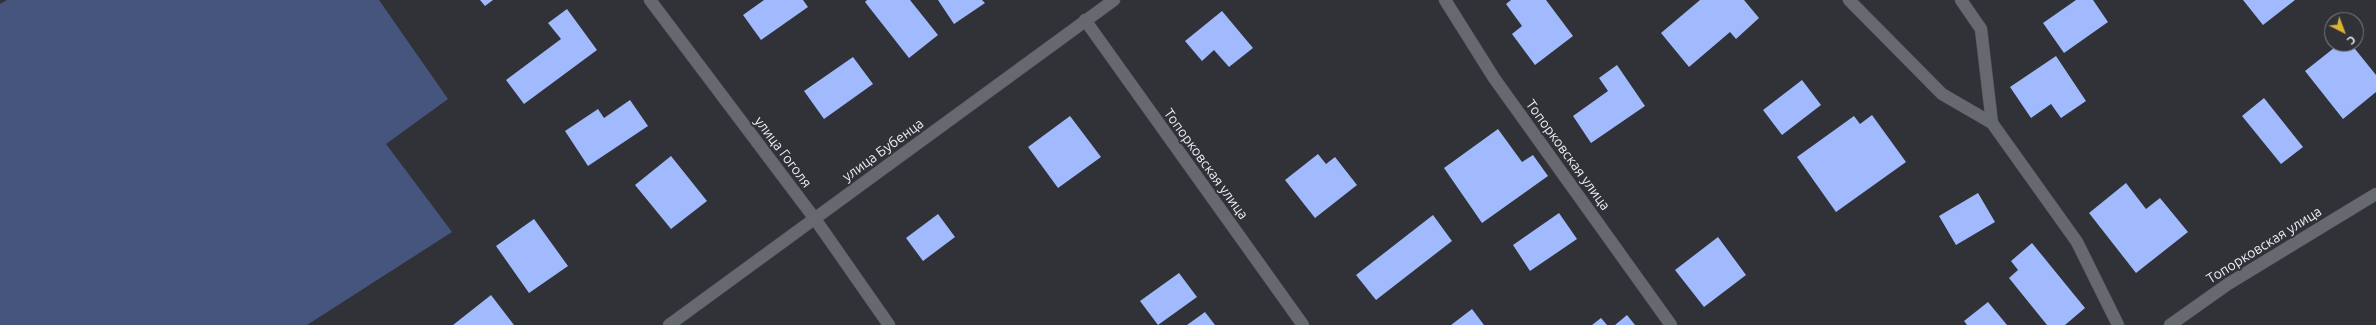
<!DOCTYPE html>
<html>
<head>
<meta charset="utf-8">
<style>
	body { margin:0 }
	#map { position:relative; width:2376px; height:325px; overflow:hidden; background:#303238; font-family:Ubuntu,sans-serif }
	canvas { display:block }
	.north { position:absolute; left:2324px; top:12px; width:40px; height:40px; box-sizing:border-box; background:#303238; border:1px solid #7b7d82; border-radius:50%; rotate:138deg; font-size:11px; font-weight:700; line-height:16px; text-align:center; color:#ecedf1 }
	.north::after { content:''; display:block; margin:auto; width:14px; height:18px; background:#ddb133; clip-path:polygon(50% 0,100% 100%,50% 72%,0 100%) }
</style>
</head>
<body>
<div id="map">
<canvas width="2376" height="325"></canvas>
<div class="north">С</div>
</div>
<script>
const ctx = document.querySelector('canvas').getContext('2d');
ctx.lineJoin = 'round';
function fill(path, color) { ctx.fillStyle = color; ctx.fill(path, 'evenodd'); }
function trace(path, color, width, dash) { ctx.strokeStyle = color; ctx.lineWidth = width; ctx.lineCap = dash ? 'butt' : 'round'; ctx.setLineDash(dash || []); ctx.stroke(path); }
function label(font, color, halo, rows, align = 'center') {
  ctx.font = font + ' Ubuntu,sans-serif'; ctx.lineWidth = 4; ctx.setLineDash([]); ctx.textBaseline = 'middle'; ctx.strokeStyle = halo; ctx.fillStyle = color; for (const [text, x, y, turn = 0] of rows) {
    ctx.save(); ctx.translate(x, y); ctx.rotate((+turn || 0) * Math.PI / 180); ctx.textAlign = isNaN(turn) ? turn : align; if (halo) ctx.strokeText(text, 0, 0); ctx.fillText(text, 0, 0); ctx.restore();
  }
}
fill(new Path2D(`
	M7 0H379L448 99 386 144 452 232 307 325H0V4Z`), '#45557e');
fill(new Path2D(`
	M480 0H493L485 6Z
	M764 0H803L808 7 761 40 743 15Z
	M867 0H910L938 35 909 58 865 2Z
	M938 0H982L985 3 954 24Z
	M1511 0H1546L1573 36 1535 65 1512 34 1522 26 1506 4Z
	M1700 0H1744L1759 18 1736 39 1730 32 1689 67 1661 33Z
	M2076 0H2093L2108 22 2064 53 2043 23Z
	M2243 0H2295L2263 25Z
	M567 9 597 50 524 104 506 80 561 39 548 23Z
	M1222 11 1253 48 1229 67 1214 50 1202 61 1185 41Z
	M2339 44H2351L2376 75V92L2343 119 2305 71Z
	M2056 56 2086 101 2061 118 2051 104 2031 118 2010 87Z
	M853 57 873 84 824 119 804 91Z
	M1617 65 1645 106 1591 143 1573 116 1608 91 1599 78Z
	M1802 80 1821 105 1782 135 1763 110Z
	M2264 98 2303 147 2281 164 2242 116Z
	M630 100 648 126 588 166 565 131 598 109 604 118Z
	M1872 115 1906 162 1836 212 1797 157 1854 116 1860 124Z
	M1070 116 1101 157 1058 188 1028 147Z
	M1498 129 1522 162 1533 155 1548 176 1482 223 1444 168Z
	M1318 154 1326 164 1335 157 1357 185 1315 218 1285 180Z
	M671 156 707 201 671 229 635 185Z
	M2126 183 2146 209 2160 198 2188 232 2136 273 2089 213Z
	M1978 193 1995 222 1956 245 1939 216Z
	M1559 213 1577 239 1530 271 1513 245Z
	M938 214 955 237 923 261 906 238Z
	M1433 215 1452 241 1376 300 1356 275Z
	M534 219 568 266 529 293 496 246Z
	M1718 237 1746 275 1704 307 1675 270Z
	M2032 243 2085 308 2065 325H2047L2009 278 2018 270 2011 261Z
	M1179 273 1197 297 1158 325 1140 301Z
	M491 295 514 325H453Z
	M1988 302 2007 325H1967L1964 321Z
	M1472 309 1484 325H1451Z
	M1205 312 1215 325H1187Z
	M1627 315 1635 325H1615Z
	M1601 318 1607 325H1592Z`), '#a0bafd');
const minor = new Path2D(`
	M650 0 815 219 889 325
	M1445 0 1494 78 1671 325
	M1849 0 1942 94 1992 123 2077 242 2118 325
	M1961 0 1981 29 1992 123
	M1085 20 1303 325
	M669 325 1114 0
	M2170 325 2228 284 2376 194`);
trace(minor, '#4f5156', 13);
trace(minor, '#666970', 12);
label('14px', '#ecedf1', '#303238', [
	["улица Бубенца",883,150,-36],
	["улица Гоголя",783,152,53],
	["Топорковская улица",1568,155,54],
	["Топорковская улица",1206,164,54],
	["Топорковская улица",2264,245,-32]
]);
</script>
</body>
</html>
